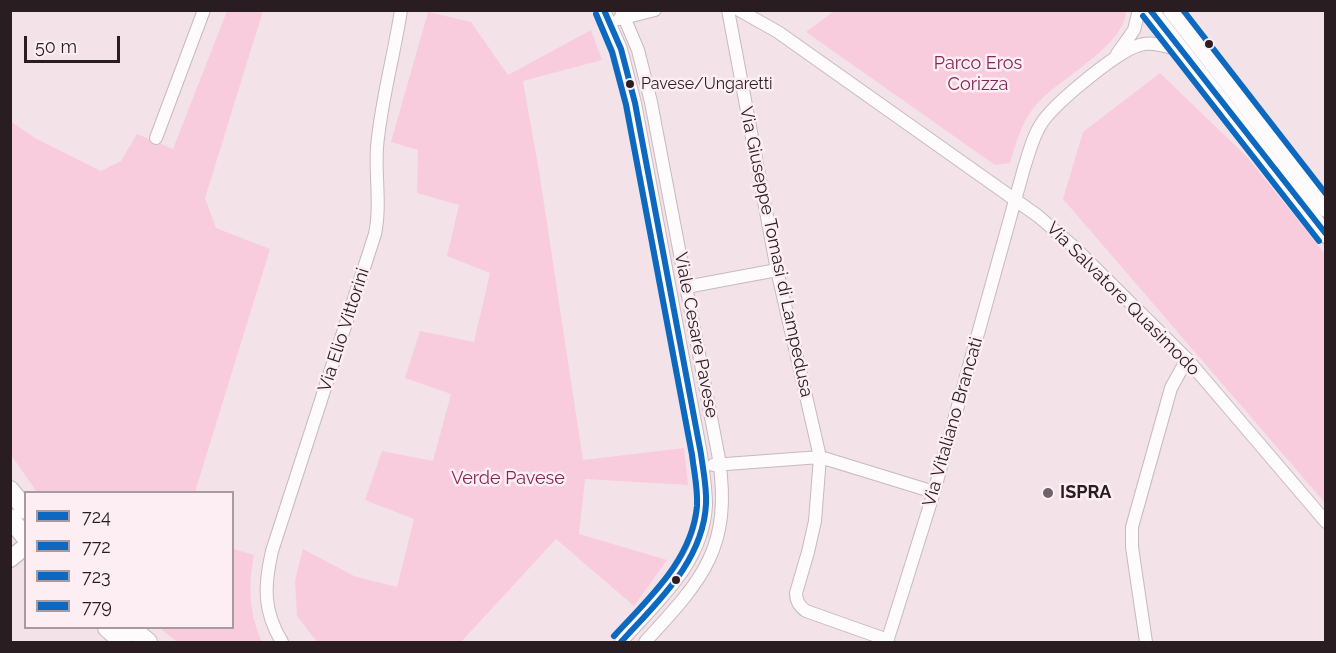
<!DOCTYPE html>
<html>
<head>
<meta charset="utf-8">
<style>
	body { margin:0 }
	#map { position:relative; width:1336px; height:653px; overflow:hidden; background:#f4e2e9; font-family:Raleway,sans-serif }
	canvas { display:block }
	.frame { position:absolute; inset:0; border:12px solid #291d22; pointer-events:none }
	.legend { position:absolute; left:24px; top:491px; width:210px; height:138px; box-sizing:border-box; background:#fceef3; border:2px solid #a89a9f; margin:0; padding:8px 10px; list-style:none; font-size:18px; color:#291d22 }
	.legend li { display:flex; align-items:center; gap:12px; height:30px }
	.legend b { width:30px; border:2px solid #a89a9f }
	.scale { position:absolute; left:24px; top:36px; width:96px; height:27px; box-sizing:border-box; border:3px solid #291d22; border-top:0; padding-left:8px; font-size:18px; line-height:21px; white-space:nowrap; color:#291d22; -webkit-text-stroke:4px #fceef3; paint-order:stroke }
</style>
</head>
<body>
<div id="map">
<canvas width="1336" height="653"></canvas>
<div class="frame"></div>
<ul class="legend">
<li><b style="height:8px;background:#0c69bf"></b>724</li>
<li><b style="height:8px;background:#0c69bf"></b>772</li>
<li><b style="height:8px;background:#0c69bf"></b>723</li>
<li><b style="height:8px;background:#0c69bf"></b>779</li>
</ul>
<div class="scale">50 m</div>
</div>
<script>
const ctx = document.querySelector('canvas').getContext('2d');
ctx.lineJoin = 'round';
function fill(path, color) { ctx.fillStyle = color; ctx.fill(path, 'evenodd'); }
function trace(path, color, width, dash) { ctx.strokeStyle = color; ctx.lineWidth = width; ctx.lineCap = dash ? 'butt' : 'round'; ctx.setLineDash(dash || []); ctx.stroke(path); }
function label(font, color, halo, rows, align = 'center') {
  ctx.font = font + ' Raleway,sans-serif'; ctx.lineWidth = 5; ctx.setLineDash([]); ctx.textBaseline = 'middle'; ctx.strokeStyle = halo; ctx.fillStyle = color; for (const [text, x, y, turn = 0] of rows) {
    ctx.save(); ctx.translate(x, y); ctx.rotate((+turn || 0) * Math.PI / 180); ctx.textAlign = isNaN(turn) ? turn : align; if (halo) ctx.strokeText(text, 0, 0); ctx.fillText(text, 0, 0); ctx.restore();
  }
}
fill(new Path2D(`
	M227 11H263L205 198 216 228 270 249 195 492H37L11 455 10 121 35 138 101 171 121 161 137 134 173 149Z
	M834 11 1126 10V11C1126 45 1058 79 1036 105 1022 121 1016 143 1010 163L995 165 806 32Z
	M428 12 471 22 508 75 591 30 602 60 523 81 539 171 583 460 684 448 688 485 585 479 579 534 667 560 634 606 556 539 461 642H317L297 616 295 580 303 549 354 576 397 587 414 519 365 500 382 451 433 461 451 394 405 378 420 331 474 342 490 273 447 256 459 205 417 193 418 150 391 142Z
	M1160 73 1247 157 1325 254V503L1063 199 1083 132Z
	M233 549 254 555C248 586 249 613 262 642H177L160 628H232Z`), '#f8ccdd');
const minor = new Path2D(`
	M604 10 621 49 635 103 701 454C703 471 706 488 706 505 703 564 657 601 621 642
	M621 10 638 50 651 102 719 459C732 549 702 580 645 642
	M728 10 777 270 820 457 815 521 808 552 796 593C796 601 800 607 806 611L888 640
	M739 10 778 32 1038 216 1074 247 1187 359 1326 522
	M619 19 655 10
	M1117 54 1134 30 1139 10
	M156 138 204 10
	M686 287 777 270
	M713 465 820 457 934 492
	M282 642C263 611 264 586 272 551L375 234C381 205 375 176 377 147 381 101 394 56 401 10
	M887 642 934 492 1024 168C1029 153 1033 135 1043 121 1057 102 1121 47 1144 44 1156 42 1168 47 1180 50
	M1146 642 1132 547V527L1171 388 1187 359`);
const tertiary = new Path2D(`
	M1150 10 1326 235
	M1171 10 1326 209
	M10 559 26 546`);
const secondary = new Path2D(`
	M10 490 26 510
	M10 518 26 538
	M107 628 123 642
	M131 628 148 642`);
trace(minor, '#c7b9bf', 14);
trace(tertiary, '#c7b9bf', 19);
trace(secondary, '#c7b9bf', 20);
trace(minor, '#fdfbfc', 12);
trace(tertiary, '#fdfbfc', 16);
trace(secondary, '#fdfbfc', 18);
trace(new Path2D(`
	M604 10 621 49 635 103 701 454C703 470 707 488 706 504 703 562 657 602 621 642
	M1150 10 1326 234`), '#0c69bf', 6);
trace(new Path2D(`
	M596 14 612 52 626 105 692 455C694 472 698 489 697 506 692 560 649 598 614 636`), '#0c69bf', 6);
trace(new Path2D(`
	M1143 16 1319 241`), '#0c69bf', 6);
trace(new Path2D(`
	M1183 10 1326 194`), '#0c69bf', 6);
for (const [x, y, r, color] of [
	[1209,44,5,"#291d22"],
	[630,84,5,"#291d22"],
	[1048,493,6,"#706268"],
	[676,580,5,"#291d22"]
]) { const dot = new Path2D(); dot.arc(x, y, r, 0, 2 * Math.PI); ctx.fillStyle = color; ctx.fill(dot); trace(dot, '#fceef3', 2); }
label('16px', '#291d22', '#fceef3', [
	["Pavese/Ungaretti",641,84]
], 'left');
label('18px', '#852656', '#fceef3', [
	["Parco Eros",978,64],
	["Corizza",978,85],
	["Verde Pavese",508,479]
]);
label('18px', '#291d22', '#fceef3', [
	["Via Giuseppe Tomasi di Lampedusa",776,252,78],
	["Via Salvatore Quasimodo",1123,299,45],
	["Via Elio Vittorini",344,330,-72],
	["Viale Cesare Pavese",696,335,79],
	["Via Vitaliano Brancati",953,422,-74]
]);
label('bold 18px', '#291d22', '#fceef3', [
	["ISPRA",1060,493]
], 'left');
</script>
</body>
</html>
